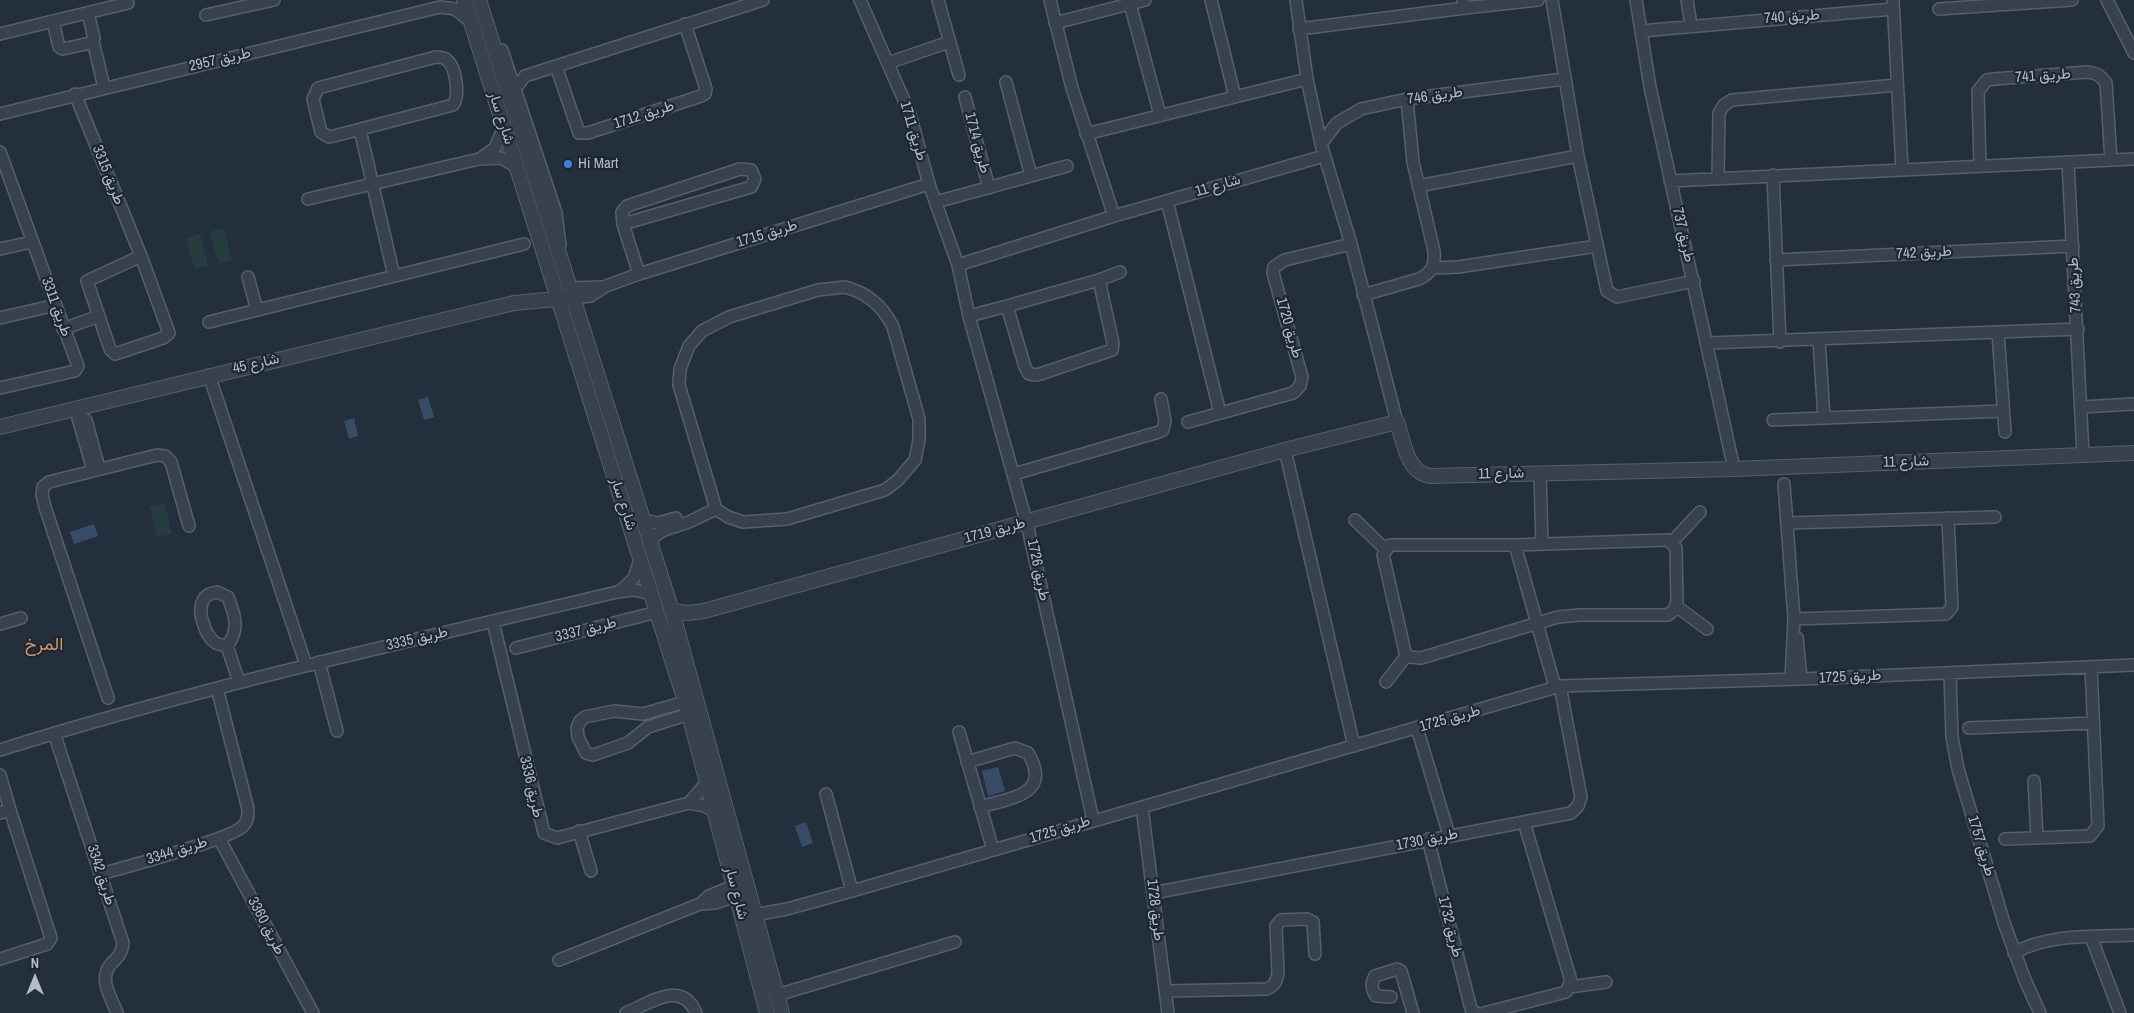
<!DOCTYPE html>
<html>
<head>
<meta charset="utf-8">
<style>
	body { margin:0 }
	#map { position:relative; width:2134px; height:1013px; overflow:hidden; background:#242f3e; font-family:"Archivo Narrow",sans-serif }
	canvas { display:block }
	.north { position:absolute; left:10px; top:953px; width:50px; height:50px; -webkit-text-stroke:4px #1d2633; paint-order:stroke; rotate:0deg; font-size:14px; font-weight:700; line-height:20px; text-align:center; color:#b4bcc9 }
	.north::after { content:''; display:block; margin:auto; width:18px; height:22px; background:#b4bcc9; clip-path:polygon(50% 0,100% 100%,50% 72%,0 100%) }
</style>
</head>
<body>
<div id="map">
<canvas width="2134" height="1013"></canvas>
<div class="north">N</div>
</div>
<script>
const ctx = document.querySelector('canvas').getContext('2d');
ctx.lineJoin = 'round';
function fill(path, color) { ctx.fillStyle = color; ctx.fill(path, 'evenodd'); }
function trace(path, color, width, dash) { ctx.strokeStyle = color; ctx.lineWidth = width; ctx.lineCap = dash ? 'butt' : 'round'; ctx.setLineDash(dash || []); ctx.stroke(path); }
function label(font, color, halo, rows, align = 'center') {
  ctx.font = font + ' "Archivo Narrow",Vazirmatn,sans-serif'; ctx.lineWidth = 4.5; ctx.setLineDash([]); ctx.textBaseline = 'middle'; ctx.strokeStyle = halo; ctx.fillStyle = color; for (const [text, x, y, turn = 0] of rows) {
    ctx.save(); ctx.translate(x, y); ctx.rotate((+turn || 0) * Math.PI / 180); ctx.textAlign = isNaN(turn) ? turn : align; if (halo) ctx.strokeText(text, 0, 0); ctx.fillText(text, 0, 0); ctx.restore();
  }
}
fill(new Path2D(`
	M224 228 232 260 218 264 210 232Z
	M200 234 208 266 194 269 186 238Z
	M165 503 172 534 157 537 149 506Z`), '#263c3f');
fill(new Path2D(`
	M428 397 434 417 424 420 418 400Z
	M354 418 358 436 349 439 344 421Z
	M94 524 98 536 74 544 70 532Z
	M998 767 1005 791 988 796 982 771Z
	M806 822 813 843 802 847 795 826Z`), '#394c67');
const minor = new Path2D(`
	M860 0 910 114 929 184 958 265 969 316 1028 528 1093 820
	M938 0 959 75
	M1050 0 1072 88 1114 216
	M1211 0 1235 97
	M1296 0 1307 79 1321 144 1351 244 1397 422
	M1463 0 1465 8 1538 0
	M1552 0 1578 156 1607 291 1617 297 1694 281
	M1636 0 1650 87 1734 469
	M1687 0 1691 25
	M1893 0 1902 169
	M2107 0 2134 53
	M1130 4 1160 115
	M1939 9 2072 0
	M206 15 274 0
	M53 21 59 47 63 49 90 43 94 38 88 13
	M1055 23 1145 0
	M1299 29 1465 8
	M1641 31 1893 9
	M0 34 128 3
	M93 41 104 87
	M502 50 556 213 560 245
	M436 57C440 57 444 57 447 60 456 67 460 97 453 105L334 136 329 137 321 132 313 99 318 88Z
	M888 63 949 42
	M556 66 579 133H588L701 96 705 94 706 89 685 24
	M1006 82 1031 176
	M515 89 525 76 763 0
	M75 94 141 256
	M965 97 989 188
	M0 114 440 7 455 9 470 21
	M360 130 394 276
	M1086 134 1307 79
	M1321 144 1337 123 1361 109 1407 99 1564 79
	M0 152 78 366 75 371 0 388
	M481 158 495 148 504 127
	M2068 162 2083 455
	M1980 165 1978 91 1987 80 1994 79 2087 72C2096 73 2100 75 2106 83L2111 160
	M1773 175 1780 342
	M1718 177 1719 113 1724 105 1732 100 1897 85
	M1670 181 2134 159
	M1418 186 1578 156
	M308 199 479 159 501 158 517 167
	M1167 201 1220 413
	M936 202 1067 166
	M623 224 751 187 755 179 751 170 740 169 627 206 622 212 623 224 639 274
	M0 249 32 242
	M141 256 169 333 163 338 115 354 110 349 87 281Z
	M1776 260 2073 246
	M958 265 1114 216 1324 156
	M1434 268 1458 267 1597 246
	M248 277 257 310
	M1099 280 1113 343 1112 350 1037 375 1029 374 1025 367 1007 306Z
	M1099 280 1120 272
	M845 287C868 293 883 306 893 327L919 419V440L915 460 898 480 885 490 787 519 743 522 728 517 716 509 679 385 680 369 689 346 702 331 729 317 818 290Z
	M570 288 602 287
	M1363 295 1419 279C1433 272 1435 265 1434 251L1413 162 1407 99
	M574 298 590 296 606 286 639 274 929 184
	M969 316 1007 306
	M0 318 56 305
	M209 322 524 244
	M63 329 99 316
	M1998 332 2005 432
	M1819 340 1824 418
	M1708 343 2078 329
	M209 375 306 665
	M2081 407 2134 404
	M1773 420 2003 411
	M1188 422 1293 393 1300 386 1302 377 1273 273 1274 267 1285 260 1351 244
	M1285 450 1354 746
	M93 470 78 418 80 416 86 420 99 468
	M1540 473 1542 544
	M1014 474 1159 432 1163 430 1165 421 1161 399
	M1784 484 1794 619 1791 679
	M644 520 658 523 676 518
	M1355 520 1385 549
	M1788 523 1995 517
	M1668 540 1676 548 1677 602 1674 610 1668 615H1580L1558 617 1421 658 1410 657 1405 652 1383 555 1390 545H1515Z
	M1672 542 1700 512
	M650 543C659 527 676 528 691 521 700 517 707 513 716 509
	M1515 545 1555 687
	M217 592 228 597C235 615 240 630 227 646 224 645 219 645 216 643 205 636 196 610 204 599 207 594 212 593 217 592Z
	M619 592 634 578 640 559
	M1676 606 1707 629
	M1794 619 1946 614 1952 607 1948 518
	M493 622 544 833 557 838 689 803 704 806 715 811
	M0 624 21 618
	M1797 638 1801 679
	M227 646 239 682
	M516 648 657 612
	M319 662 337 731
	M1950 673 1952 737 1958 769 2004 923 2025 980 2040 1013
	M1386 682 1407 655
	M108 698 45 507 42 495 43 487 49 482 157 455 165 456 171 462 189 526
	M685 702 643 714 614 711 585 717 580 721 577 728 578 737 586 753 593 755 628 743 648 727 689 714
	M1417 728 1449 835
	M1969 728 2093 723
	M959 732 993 850
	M54 733 123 943C122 953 118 957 111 964 98 979 111 997 117 1013
	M0 750C203 686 411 641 617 592L634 590 652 594
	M967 762 1015 748 1028 753C1053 795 1010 798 980 807
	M0 775 10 810
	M2034 781 2037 838
	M826 794 852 891
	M689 803 707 782
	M1142 807 1168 1013
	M0 813 10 810 51 938 47 944 0 959
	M579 831 591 871
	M219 838 313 1013
	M1428 839 1471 1009 1476 1013
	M2005 839 2090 836 2098 826 2091 667
	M101 874C125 867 232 839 243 826 248 821 248 816 248 809L217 688
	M1153 893 1571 813 1578 806 1581 797 1560 686
	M700 904 709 896 733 886
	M748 916 787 909 852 891 1560 686 1801 679 2134 665
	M2091 937 2120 1013
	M2014 953C2050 933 2094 937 2134 935
	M559 960 700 904 715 903 736 896
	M1570 987 1606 982
	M1165 991 1267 989C1275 985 1277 981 1278 972L1276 926 1281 920 1307 919 1313 922 1315 954
	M777 995 955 942
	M1391 997 1376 996C1371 988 1371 984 1375 976L1397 969 1401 971 1413 1013
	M626 1013C650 1003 682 979 696 1013
	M1484 1013 1566 992 1571 981 1524 822`);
const tertiary = new Path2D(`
	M464 0 689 714 767 1013
	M479 0 672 611 782 1013
	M0 427 514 303 567 298
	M672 611 688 613 704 611 1285 450 1397 422C1404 441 1406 472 1430 476L1734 469 2134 453`);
trace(minor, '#565f6c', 14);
trace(tertiary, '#565f6c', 16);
trace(minor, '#38414e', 11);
trace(tertiary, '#38414e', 14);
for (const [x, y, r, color] of [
	[568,164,5,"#3f7fe0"]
]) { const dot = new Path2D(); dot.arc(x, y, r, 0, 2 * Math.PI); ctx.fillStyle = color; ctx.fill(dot); trace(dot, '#1d2633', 2); }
label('15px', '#b4bcc9', '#1d2633', [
	["طريق 740",1792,17,-4],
	["طريق 2957",220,60,-13],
	["طريق 741",2043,76,-4],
	["طريق 746",1435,96,-8],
	["طريق 1712",644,115,-18],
	["شارع سار",501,118,72],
	["طريق 1711",913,131,73],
	["طريق 1714",977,143,75],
	["طريق 3315",108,175,68],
	["شارع 11",1218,186,-16],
	["طريق 1715",767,234,-17],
	["طريق 737",1683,235,77],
	["طريق 742",1924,253,-3],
	["طريق 743",2075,285,-93],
	["طريق 3311",56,307,70],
	["طريق 1720",1289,328,74],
	["شارع 45",256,364,-13],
	["شارع 11",1906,462,-2],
	["شارع 11",1501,474,-1],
	["شارع سار",623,504,72],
	["طريق 1719",995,531,-15],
	["طريق 1726",1038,570,78],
	["طريق 3337",586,630,-14],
	["طريق 3335",417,639,-13],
	["طريق 1725",1850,677,-3],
	["طريق 1725",1450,719,-16],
	["طريق 3336",531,787,77],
	["طريق 1725",1060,830,-17],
	["طريق 1730",1427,840,-11],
	["طريق 1757",1981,846,73],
	["طريق 3344",177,851,-17],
	["طريق 3342",101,875,72],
	["شارع سار",736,893,75],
	["طريق 1728",1155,910,83],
	["طريق 3360",266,926,62],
	["طريق 1732",1450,927,76]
]);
label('15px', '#b4bcc9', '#1d2633', [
	["Hi Mart",578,164]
], 'left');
label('18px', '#d59563', '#1d2633', [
	["المرخ",44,645]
]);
</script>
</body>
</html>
